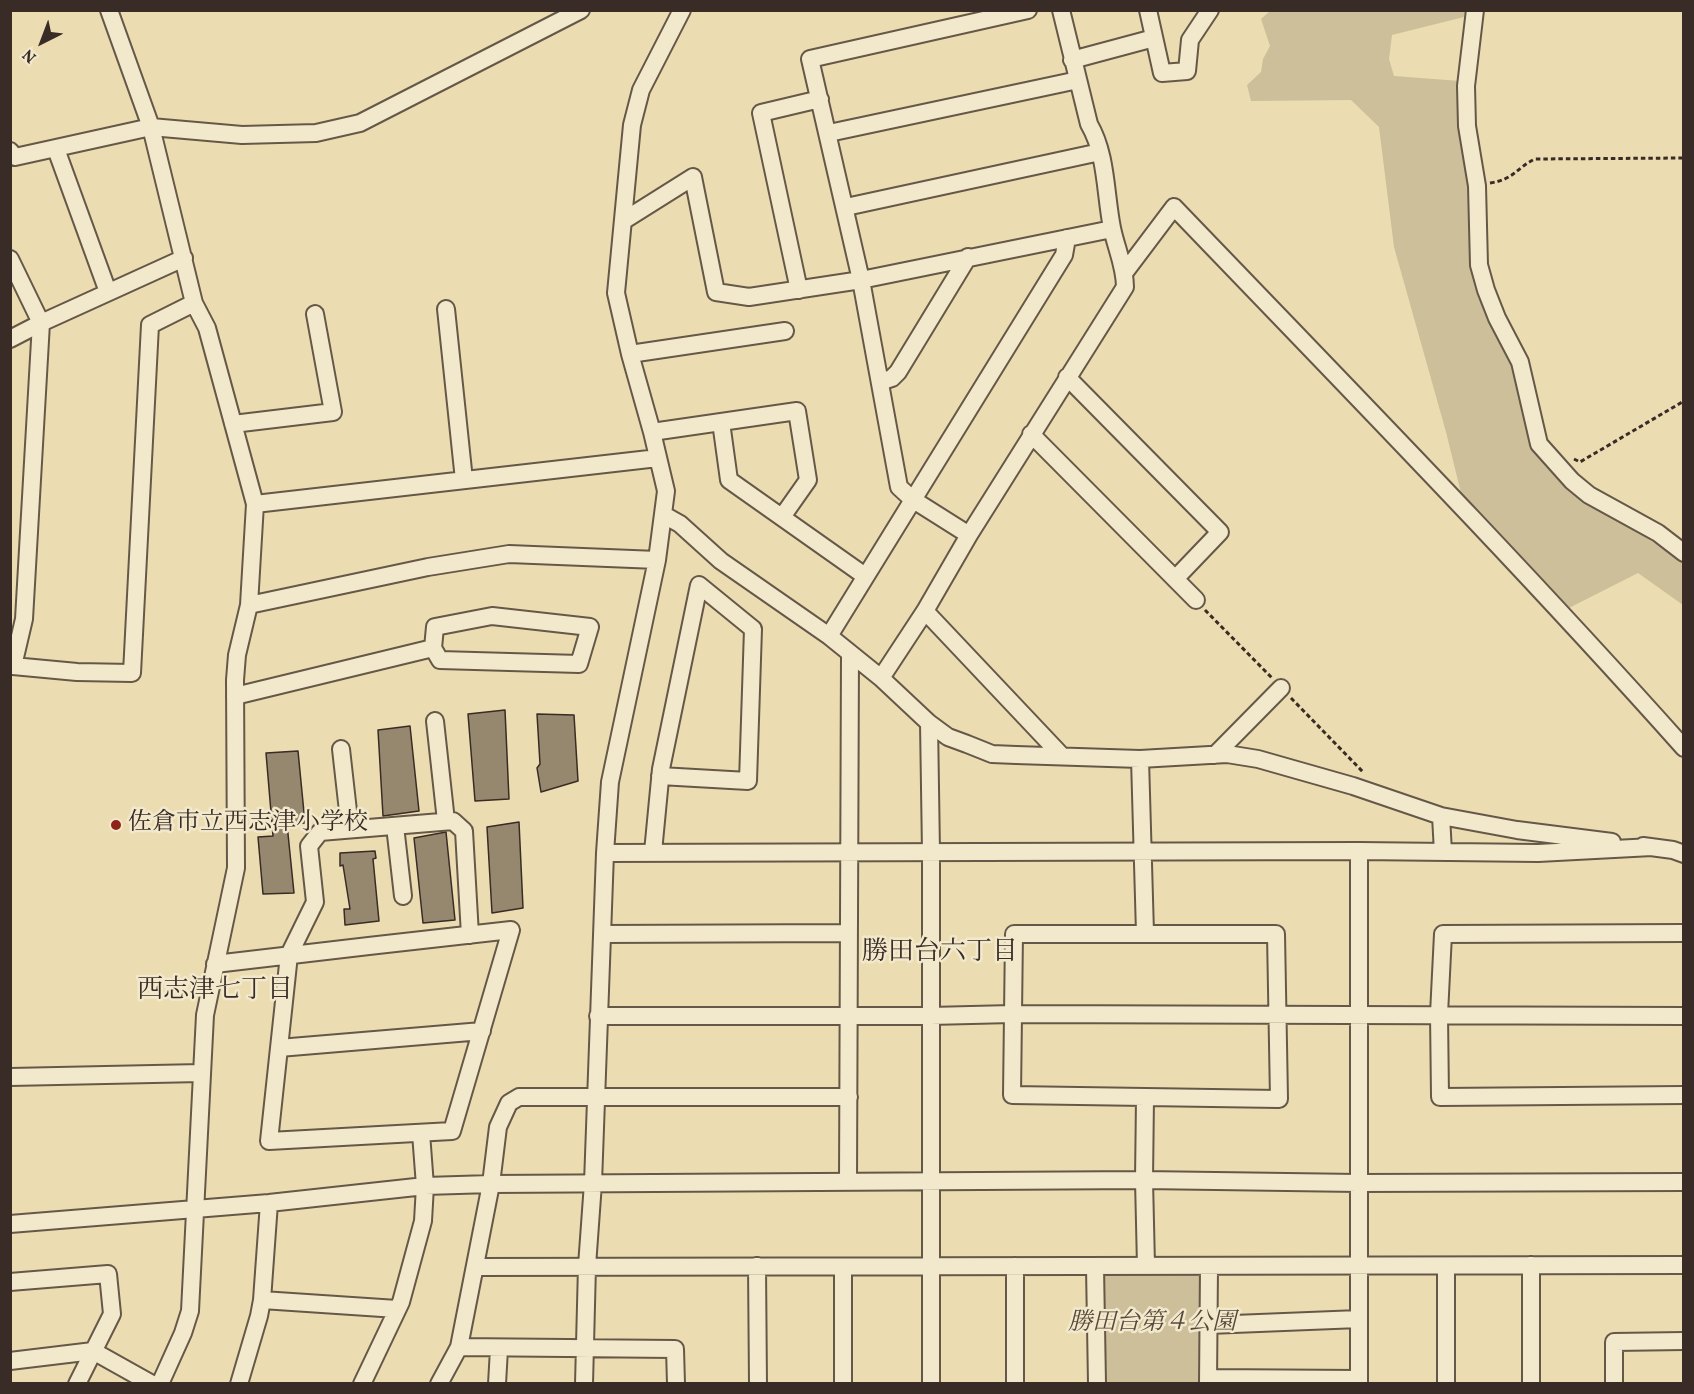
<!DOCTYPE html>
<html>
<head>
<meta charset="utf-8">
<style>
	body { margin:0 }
	#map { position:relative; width:1694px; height:1394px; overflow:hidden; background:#ebddb1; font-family:Vollkorn,serif }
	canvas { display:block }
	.frame { position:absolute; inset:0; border:12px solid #392b25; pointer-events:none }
	.north { position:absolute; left:12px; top:12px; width:60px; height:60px; -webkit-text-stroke:4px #f2e9cc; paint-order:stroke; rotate:222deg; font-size:16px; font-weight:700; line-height:24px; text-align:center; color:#392b25 }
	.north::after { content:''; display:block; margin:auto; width:21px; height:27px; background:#392b25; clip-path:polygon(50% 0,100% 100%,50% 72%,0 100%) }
</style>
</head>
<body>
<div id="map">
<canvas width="1694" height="1394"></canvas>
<div class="frame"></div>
<div class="north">N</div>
</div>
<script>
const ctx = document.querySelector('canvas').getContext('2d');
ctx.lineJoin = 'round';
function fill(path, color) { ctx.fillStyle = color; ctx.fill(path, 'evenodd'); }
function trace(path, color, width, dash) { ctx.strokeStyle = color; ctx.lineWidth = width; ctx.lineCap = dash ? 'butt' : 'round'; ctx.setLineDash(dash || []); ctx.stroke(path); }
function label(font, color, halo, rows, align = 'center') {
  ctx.font = font + ' Vollkorn,"Noto Serif JP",serif'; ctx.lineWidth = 5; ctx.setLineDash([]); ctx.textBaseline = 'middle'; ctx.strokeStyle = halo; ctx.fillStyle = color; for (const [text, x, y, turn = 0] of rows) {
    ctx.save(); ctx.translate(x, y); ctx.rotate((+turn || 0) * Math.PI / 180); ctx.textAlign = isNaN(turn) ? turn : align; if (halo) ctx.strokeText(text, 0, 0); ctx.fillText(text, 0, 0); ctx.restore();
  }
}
fill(new Path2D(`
	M1270 11H1468V16L1392 35 1389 59 1394 76 1460 81 1458 101 1473 213 1516 372 1561 481 1585 503 1645 537 1683 562V605L1638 573 1567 609 1462 497 1446 432 1394 247 1379 127 1351 100 1251 101 1247 85 1261 72 1263 59 1270 46 1261 19Z
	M1095 1267H1209L1208 1383H1097Z`), '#cdbf99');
const building = new Path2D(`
	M505 710 509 799 475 801 468 714Z
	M537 714 574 715 578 781 541 792 537 768 540 764Z
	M410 726 419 811 383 816 378 730Z
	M298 751 305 823 287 824 294 893 263 894 258 837 273 836 266 753Z
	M519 822 523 908 492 913 487 827Z
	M446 832 455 920 423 923 414 838Z
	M375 851 376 858 373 859 379 921 345 925 344 909H350L343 865 340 866V853Z`);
fill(building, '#96886e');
trace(building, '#392b25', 1.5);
const minor = new Path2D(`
	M109 10 151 127 194 303 207 328 255 504 249 605 237 655 235 680 236 868 205 1015 190 1311 183 1333 160 1384
	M1148 10 1162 73 1187 71 1190 40 1210 10
	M1475 10 1466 86 1467 126 1477 186 1479 265 1486 290 1497 318 1520 362 1539 444 1572 481 1589 495 1658 533 1684 553
	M1072 60 1154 38
	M829 133 1078 80
	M56 149 108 292
	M10 151 15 157 151 127 242 135 316 133 360 123 581 10
	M846 207 1100 152
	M623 221 693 177 716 292 749 297 861 280 1112 229
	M10 259 41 323 24 619 13 666 77 672 132 673 150 325 194 303
	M1125 272 1174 207C1346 386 1519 563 1684 748
	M799 290 761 113 820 99
	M446 309 464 480
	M10 339 41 323 184 258
	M630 354 785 331
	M1067 377 1220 532 1175 579
	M880 382 892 378 898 372 968 257
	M721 422 729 480 865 576
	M233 424 333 412 315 314
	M652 432 797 411 808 480 782 517
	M1031 434 1196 600
	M255 504 658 458
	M664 515 680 524 721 561 829 636 881 678 929 723 948 737 967 744 992 754 1016 755 1140 759 1227 754 1258 759 1353 786 1441 816 1443 852
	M969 535 912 499 899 487 861 280 810 59 1028 10
	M249 605 428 567 509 554 657 560
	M925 611 1062 756
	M829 636 1064 255 1067 238
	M881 678 925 611 969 535 1125 287C1125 266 1116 248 1112 228 1105 193 1107 155 1089 124L1061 10
	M235 696 433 648 440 660 579 664 590 627 492 616 435 627 433 648
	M435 721 446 821
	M929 723 931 852V1384
	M341 749 350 829
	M1215 755 1281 688
	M1140 759 1145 933
	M1441 816 1517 830 1612 842
	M395 826 403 896
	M1643 846 1673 850 1684 854
	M653 852 661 769 699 585 753 629 748 781 660 776
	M605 853 1359 851 1538 853 1652 847
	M1684 933 1443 934 1439 1014 1440 1097 1684 1095
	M602 934 849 933
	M1014 934H1276L1279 1099 1012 1095Z
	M215 964C314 952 412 941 511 930L452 1131 269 1141 289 955 315 902 309 846 320 832 453 821 464 831 470 935
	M598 1016H930L1012 1014 1684 1016
	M279 1048 482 1031
	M10 1077 201 1073
	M1145 1098 1144 1180 1146 1266
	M848 1182 850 653
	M10 1224 269 1203 425 1186 491 1184 1144 1180 1358 1183 1684 1182
	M757 1266 758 1384
	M1446 1266V1384
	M475 1267 1684 1265
	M1095 1267 1097 1384
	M10 1282 108 1274 112 1314 77 1384
	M262 1300 397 1309
	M1209 1325 1359 1319
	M459 1347 675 1349 676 1384
	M10 1361 93 1351 152 1384
	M1208 1378 1359 1379
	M239 1384 259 1316 262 1300 269 1203
	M362 1384 401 1302 423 1221 425 1186 421 1133
	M439 1384 459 1347 491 1184 498 1127 509 1103 519 1097H849
	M497 1384 499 1349
	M584 1384 587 1266 593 1183 605 853 610 782 657 560 666 491 652 432 630 354 616 293 632 125 641 90 682 10
	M843 1384V1267
	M1015 1384V1266
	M1208 1384 1209 1267
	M1359 1384V851
	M1531 1384V1265
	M1614 1384V1342L1684 1341`);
trace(minor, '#665848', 20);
trace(new Path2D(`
	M1490 183C1515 179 1516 168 1535 159L1684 158
	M1574 459 1580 462 1684 401
	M1205 610 1272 678
	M1291 698 1364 773`), '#392b25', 3, [4.5, 3]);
trace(minor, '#f2e9cc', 16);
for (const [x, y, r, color] of [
	[116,825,6,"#8f2418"]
]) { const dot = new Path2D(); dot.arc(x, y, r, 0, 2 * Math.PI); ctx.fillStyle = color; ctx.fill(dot); trace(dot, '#f2e9cc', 2); }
label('24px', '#392b25', '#f2e9cc', [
	["佐倉市立西志津小学校",128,825]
], 'left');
label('italic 24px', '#57493c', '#f2e9cc', [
	["勝田台第４公園",1152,1325]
]);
label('26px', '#392b25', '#f2e9cc', [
	["勝田台六丁目",940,954],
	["西志津七丁目",215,992]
]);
</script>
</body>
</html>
